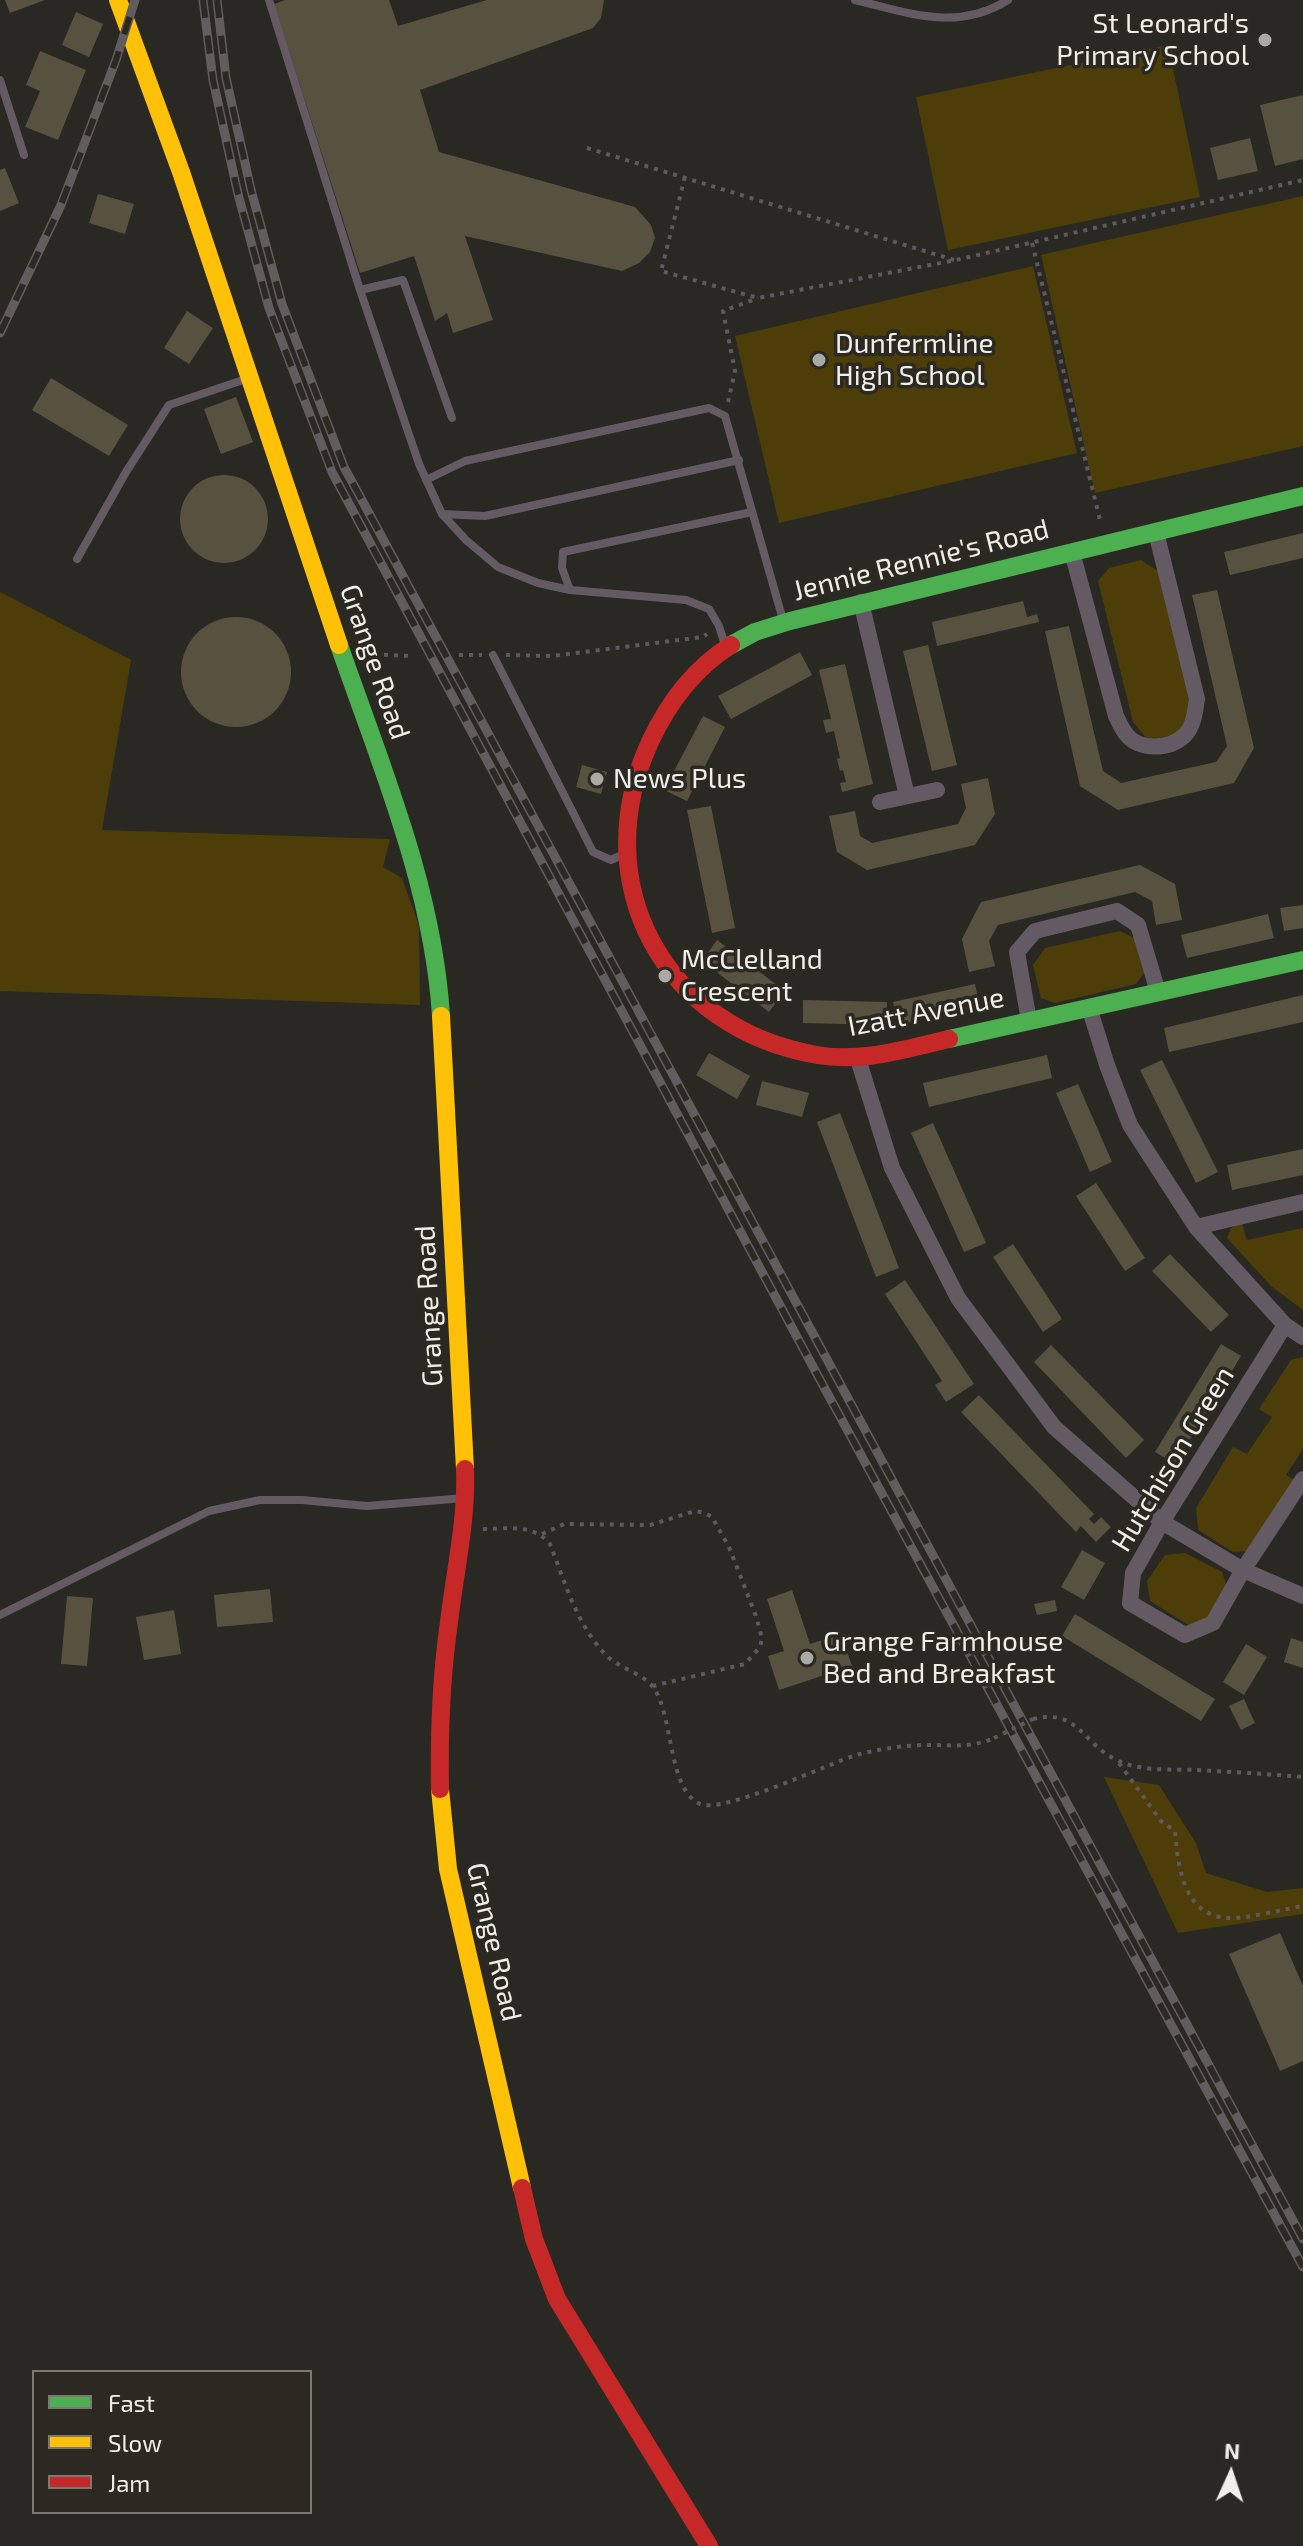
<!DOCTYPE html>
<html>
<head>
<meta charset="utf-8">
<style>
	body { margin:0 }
	#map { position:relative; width:1303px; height:2546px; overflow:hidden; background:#292823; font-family:"Exo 2",sans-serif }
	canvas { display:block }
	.legend { position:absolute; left:32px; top:2370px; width:280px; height:144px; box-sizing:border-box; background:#2b2921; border:2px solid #7a7871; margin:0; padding:10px 14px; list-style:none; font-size:24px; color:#f1efea }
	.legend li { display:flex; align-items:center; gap:16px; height:40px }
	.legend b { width:40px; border:2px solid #7a7871 }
	.north { position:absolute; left:1191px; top:2434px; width:80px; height:80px; -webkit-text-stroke:6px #2b2921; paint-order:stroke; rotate:3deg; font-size:22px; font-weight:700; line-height:32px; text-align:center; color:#f1efea }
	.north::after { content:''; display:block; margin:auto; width:28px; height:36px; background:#f1efea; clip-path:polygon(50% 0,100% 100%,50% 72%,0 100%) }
</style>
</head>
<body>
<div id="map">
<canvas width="1303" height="2546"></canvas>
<ul class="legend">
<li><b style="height:10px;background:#4caf50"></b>Fast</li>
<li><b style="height:10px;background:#ffc107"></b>Slow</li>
<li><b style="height:10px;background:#c62828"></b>Jam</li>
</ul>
<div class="north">N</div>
</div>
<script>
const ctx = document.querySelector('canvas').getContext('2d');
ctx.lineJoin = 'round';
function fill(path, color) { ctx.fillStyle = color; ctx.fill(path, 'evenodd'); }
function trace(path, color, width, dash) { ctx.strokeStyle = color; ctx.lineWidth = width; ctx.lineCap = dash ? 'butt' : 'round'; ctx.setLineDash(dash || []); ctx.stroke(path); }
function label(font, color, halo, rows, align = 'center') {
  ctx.font = font + ' "Exo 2",sans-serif'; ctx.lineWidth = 7; ctx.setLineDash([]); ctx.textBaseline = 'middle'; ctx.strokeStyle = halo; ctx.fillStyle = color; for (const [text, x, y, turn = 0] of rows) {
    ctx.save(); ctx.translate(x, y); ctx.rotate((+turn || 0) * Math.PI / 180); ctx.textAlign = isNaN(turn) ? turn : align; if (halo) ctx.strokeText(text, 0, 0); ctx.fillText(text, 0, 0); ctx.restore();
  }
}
fill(new Path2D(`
	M1168 45 1200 197 948 250 916 97Z
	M1303 196V446L1095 493 1041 255Z
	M1033 266 1077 453 779 523 735 336Z
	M1141 560 1158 571 1192 712 1180 734 1148 740 1133 722 1098 581 1109 568Z
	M0 592 131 660 102 830 390 839 383 867 402 878 419 926 420 1005 0 991Z
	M1120 931 1134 938 1144 973 1136 984 1055 1003 1041 998 1033 965 1045 948Z
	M1242 1223 1247 1240 1303 1228V1310L1271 1286 1227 1238 1231 1228Z
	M1303 1357V1449L1286 1475 1296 1481 1251 1551 1233 1552 1198 1530 1196 1508 1233 1447 1247 1454 1272 1417 1259 1409 1291 1360Z
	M1185 1553 1222 1572 1228 1589 1210 1619 1190 1626 1150 1601 1147 1581 1165 1555Z
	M1104 1777 1159 1785 1196 1843 1206 1873 1267 1892 1303 1888V1914L1178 1933Z`), '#4d3e09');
fill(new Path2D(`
	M5 0H45L10 13Z
	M285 0H389L398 26 487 0H604L601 18 593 28 420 90 439 152 635 207 651 225 655 238 650 252 639 263 622 271 465 236 493 320 453 333 447 313 435 321 414 256 360 273 274 4Z
	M76 12 103 24 89 57 62 45Z
	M40 51 86 70 58 140 25 127 40 91 26 85Z
	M1303 95V159L1275 166 1260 105Z
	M1250 138 1258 171 1218 180 1210 148Z
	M5 168 19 203 0 211V170Z
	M98 194 134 204 125 234 89 223Z
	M187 311 213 328 189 364 164 348Z
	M51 378 128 425 109 456 32 410Z
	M236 397 253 442 221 454 204 409Z
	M180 519a44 44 0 1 1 88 0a44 44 0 1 1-88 0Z
	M1303 533V558L1230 575 1224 552Z
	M1217 590 1254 748 1234 783 1118 810 1080 786 1045 631 1069 626 1103 771 1121 783 1216 762 1227 746 1192 595Z
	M1023 601 1027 617 1037 614 1039 622 937 646 932 622Z
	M181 672a55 55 0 1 1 110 0a55 55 0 1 1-110 0Z
	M928 645 957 765 932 771 903 651Z
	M800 652 812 675 731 719 718 696Z
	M845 664 873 784 842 792 840 783 846 782 843 770 840 771 837 759 840 758 834 731 826 733 823 720 831 719 819 670Z
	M703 716 725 727 687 801 664 790Z
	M582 765 607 772 601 794 576 787Z
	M988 778 995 814 975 845 867 870 837 852 829 816 855 811 860 836 872 843 958 824 966 808 961 784Z
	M711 806 735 928 712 933 687 810Z
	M1140 865 1175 884 1182 920 1156 925 1152 901 1135 892 998 925 989 941 995 966 969 972 962 939 981 902Z
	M1303 905V928L1284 931 1280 908Z
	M1268 914 1274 938 1187 958 1181 935Z
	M717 940 785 991 769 1012 702 961Z
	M975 984 980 1007 898 1025 893 1002Z
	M1303 995V1022L1169 1052 1164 1028Z
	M803 1000 887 1002 886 1025 803 1023Z
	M709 1053 750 1076 737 1099 696 1075Z
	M1047 1055 1052 1078 929 1107 923 1083Z
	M1162 1060 1218 1172 1196 1183 1140 1070Z
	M762 1081 809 1093 802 1117 756 1105Z
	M1078 1084 1112 1162 1090 1172 1056 1093Z
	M840 1113 899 1268 876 1277 817 1122Z
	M933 1123 986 1243 964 1252 911 1133Z
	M1303 1149V1175L1232 1190 1227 1165Z
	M1096 1183 1145 1258 1125 1271 1076 1196Z
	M1013 1244 1062 1319 1043 1332 993 1257Z
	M1170 1254 1229 1315 1211 1332 1152 1271Z
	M905 1280 974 1384 946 1402 935 1385 942 1381 885 1294Z
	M1221 1344 1241 1356 1175 1464 1155 1452Z
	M1051 1345 1144 1440 1126 1458 1034 1362Z
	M979 1395 1094 1514 1089 1519 1094 1524 1101 1517 1111 1527 1096 1542 1081 1526 1076 1532 961 1412Z
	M1082 1550 1105 1563 1084 1600 1061 1587Z
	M270 1589 273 1622 217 1627 214 1595Z
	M792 1590 810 1644 841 1634 852 1666 779 1690 768 1656 784 1651 767 1599Z
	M67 1596 93 1598 87 1666 61 1664Z
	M1055 1600 1057 1611 1037 1615 1034 1604Z
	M174 1610 181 1654 144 1660 136 1617Z
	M1075 1614 1215 1699 1201 1721 1062 1636Z
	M1291 1638 1303 1642V1668L1284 1662Z
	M1246 1644 1267 1657 1244 1695 1223 1682Z
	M1244 1699 1255 1723 1241 1730 1229 1706Z
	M1280 1933 1303 1986V2061L1280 2071 1229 1954Z`), '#57523f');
trace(new Path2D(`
	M587 148 954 260
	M685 177 661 271 758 298 956 260 1303 180
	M1032 243 1101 524
	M728 402 735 371 723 311 758 298
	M364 654 413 656
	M459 655H482
	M506 655 552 656 703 637 707 634
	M483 1529C507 1529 533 1523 550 1544 565 1582 577 1627 608 1657 620 1668 643 1674 653 1687 674 1715 667 1789 700 1804 723 1814 828 1764 856 1755 879 1749 905 1745 928 1745 952 1745 972 1748 994 1738
	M542 1534 564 1524 650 1525 695 1511 705 1513 712 1517 729 1547 756 1616 762 1638 760 1647 745 1664 653 1686
	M1033 1719C1079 1708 1082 1744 1117 1760 1140 1772 1172 1769 1197 1770 1232 1772 1268 1774 1303 1777
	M1119 1763 1161 1821 1175 1831C1178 1866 1183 1916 1228 1918 1246 1919 1284 1909 1303 1906`), '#5f585c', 4, [4, 6]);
trace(new Path2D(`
	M269 0 360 290 419 464 442 514 466 540 498 567 538 583 570 590 686 600 709 609 719 626 725 645
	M855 0C909 13 957 32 1008 0
	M0 80 24 155
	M360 290 403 280 452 418
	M426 480 465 461 709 408 725 416 783 620
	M442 514 485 516 739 460
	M77 559 126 472 169 405 249 378
	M570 590 562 568 563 552 752 512
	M493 655 593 852 611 860 624 854
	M0 1615 209 1511 260 1500H302L367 1506 465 1498`), '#645a63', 8);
trace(new Path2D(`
	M1072 552 1116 716C1119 722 1122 729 1126 734 1138 751 1170 750 1185 735 1194 726 1195 711 1197 699L1156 532
	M861 602 907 796
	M880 802 937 790
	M1089 1007 1107 1065 1130 1125 1196 1227 1285 1325 1303 1337
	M1029 1021 1017 952 1035 931 1117 911 1138 925 1158 992
	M858 1059 892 1168 958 1298 1054 1427 1162 1522 1243 1570 1303 1596
	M1196 1227 1303 1202
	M1285 1325 1162 1522 1133 1573 1130 1603 1185 1635 1213 1623 1243 1570 1303 1479`), '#645a63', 16);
trace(new Path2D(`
	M339 645C381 766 433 887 441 1016
	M731 645 755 632 790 621 1303 496
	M949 1039 1303 960`), '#4caf50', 18);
trace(new Path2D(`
	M118 0 181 172 339 645
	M441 1016 465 1469
	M440 1789 448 1869 522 2188`), '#ffc107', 18);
trace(new Path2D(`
	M731 645C695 668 668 703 650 742 585 883 664 1029 817 1055 862 1063 904 1049 949 1039
	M440 1789C439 1733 441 1678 449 1622 455 1571 467 1520 465 1469
	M522 2188 534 2239 557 2299 709 2546`), '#c62828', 18);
const rail = new Path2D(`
	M203 0 213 80 238 194 269 308 332 472 818 1376 1303 2267
	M217 0 226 78 251 190 282 304 344 467 1303 2239
	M0 333 61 205 116 60 135 0`);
trace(rail, '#615d5e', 9);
trace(rail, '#2b2921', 6, [18]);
trace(new Path2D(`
	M994 1738 1033 1719`), '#5f585c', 4, [4, 6]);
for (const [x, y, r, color] of [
	[1265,40,8,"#aba9a4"],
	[819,360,8,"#aba9a4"],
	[597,779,8,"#aba9a4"],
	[665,976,8,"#aba9a4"],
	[807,1658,8,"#aba9a4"]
]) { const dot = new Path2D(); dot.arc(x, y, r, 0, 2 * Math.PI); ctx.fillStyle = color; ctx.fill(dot); trace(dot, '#2b2921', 3); }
label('28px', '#f1efea', '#2b2921', [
	["St Leonard's",1249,24,"right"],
	["Primary School",1249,56,"right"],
	["Dunfermline",835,344],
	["High School",835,376],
	["News Plus",613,779],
	["McClelland",681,960],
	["Crescent",681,992],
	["Grange Farmhouse",823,1642],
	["Bed and Breakfast",823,1674]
], 'left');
label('28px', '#f1efea', '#2b2921', [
	["Jennie Rennie's Road",921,560,-14],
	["Grange Road",375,662,71],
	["Izatt Avenue",926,1012,-11],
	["Grange Road",429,1306,-93],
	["Hutchison Green",1173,1459,-59],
	["Grange Road",494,1942,77]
]);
</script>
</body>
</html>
